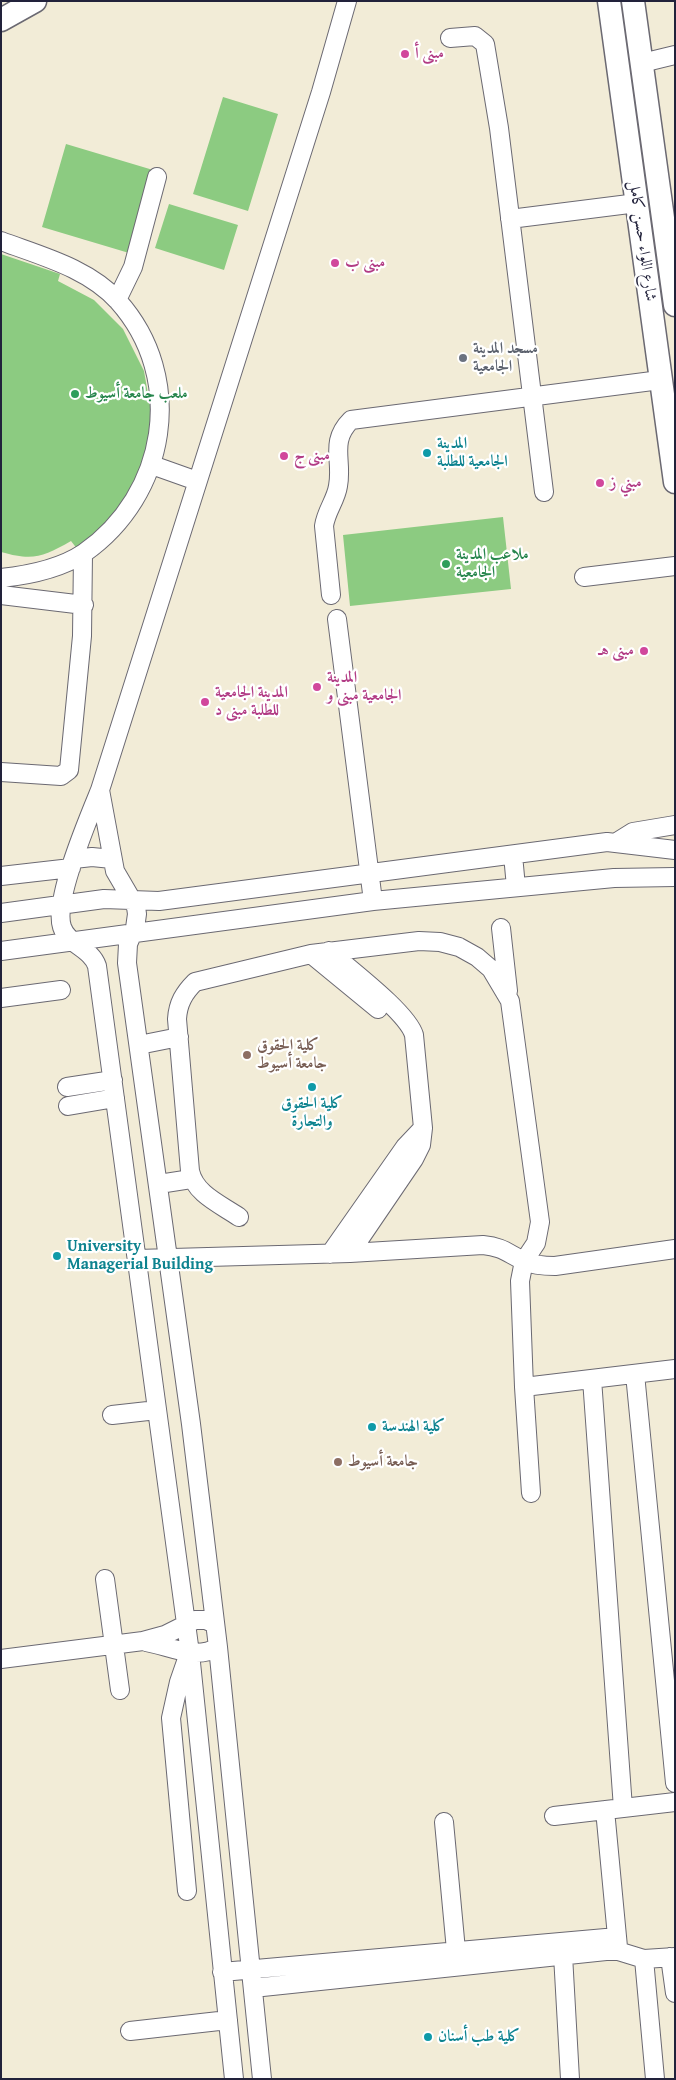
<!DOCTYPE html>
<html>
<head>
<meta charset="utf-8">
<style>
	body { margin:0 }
	#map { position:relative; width:676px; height:2080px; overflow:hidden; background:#f2ecd7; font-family:"Gentium Book Plus",serif }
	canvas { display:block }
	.frame { position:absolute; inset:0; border:2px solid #22223b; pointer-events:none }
</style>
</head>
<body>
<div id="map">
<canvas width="676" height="2080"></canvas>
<div class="frame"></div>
</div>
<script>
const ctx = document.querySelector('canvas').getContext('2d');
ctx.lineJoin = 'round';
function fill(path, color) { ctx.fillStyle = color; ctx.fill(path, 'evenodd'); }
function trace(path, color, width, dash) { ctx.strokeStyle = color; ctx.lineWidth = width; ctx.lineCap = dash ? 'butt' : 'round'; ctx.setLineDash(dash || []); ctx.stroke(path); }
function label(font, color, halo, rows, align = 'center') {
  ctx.font = font + ' "Gentium Book Plus",Amiri,serif'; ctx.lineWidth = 4.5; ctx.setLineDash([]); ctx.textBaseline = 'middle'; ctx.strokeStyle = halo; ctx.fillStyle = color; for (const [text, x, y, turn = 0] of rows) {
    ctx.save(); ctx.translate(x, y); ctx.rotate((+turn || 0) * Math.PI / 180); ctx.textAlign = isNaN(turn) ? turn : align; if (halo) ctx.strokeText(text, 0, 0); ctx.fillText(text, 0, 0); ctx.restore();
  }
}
fill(new Path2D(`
	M223 97 278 114 248 211 193 194Z
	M66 144 153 170 129 253 42 227Z
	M169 204 238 225 224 270 155 248Z
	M1 254 60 274 58 281 94 300 123 329 144 371 152 417 148 460 128 502 78 550 71 541C43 557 33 561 1 552Z
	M503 517 511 589 350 606 343 535Z`), '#8ccb81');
const minor = new Path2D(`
	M450 38 475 36 485 44 499 128 544 492
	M642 63 675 55
	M510 219 637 203
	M1 241C41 256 88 268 118 301 187 378 167 495 84 553 60 569 30 575 1 578
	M117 300 133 267 157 177
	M152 465 197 481
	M584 577 675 566
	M1 595 84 605
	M331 595 324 526C326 511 336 500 338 486 343 460 329 442 351 420L660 380
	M337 619 373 901
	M1 772 61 776 69 770 82 636 83 554
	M100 790 115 871 136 907 137 914 135 928 128 944 127 963 191 1424 218 1647 262 2079
	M617 842 633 832 675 825
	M513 855 516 887
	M74 859 92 857 112 859
	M1 876 71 868
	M1 913 104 899 159 901 607 842 675 850
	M501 928 508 991
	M1 951 373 901 614 878 675 877
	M329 951C349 969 407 1012 414 1035L423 1128 421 1145 414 1159 350 1253
	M311 954 378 1009
	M1 998 61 990
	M139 1045 179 1037
	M67 1087 113 1080
	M68 1106 115 1098
	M159 1184 191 1179
	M239 1217C220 1204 195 1194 190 1171L177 1019C178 1003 184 993 195 982L311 954 419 941 440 942 459 947 477 957 491 969 510 1001 540 1222 536 1243 524 1261 520 1281 524 1387 531 1493
	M330 1254 405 1147 423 1128
	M137 1259 350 1253 483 1245C503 1247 507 1253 524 1261 533 1265 545 1266 555 1266L675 1249
	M635 1374 675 1783
	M592 1379 623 1808
	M524 1387 675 1369
	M112 1415 157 1410
	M105 1579 120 1690
	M146 1642C170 1646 195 1661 218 1647
	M1 1659 143 1641 165 1635 195 1620H206L215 1624
	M605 1810 618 1947
	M554 1816 675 1802
	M444 1822 457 1961
	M187 1891 171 1718 179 1682 188 1656
	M563 1955 570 2079
	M670 1957 675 1993
	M644 1959 655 2079
	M222 1972 617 1937
	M253 1988 606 1951H618L644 1959 675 1957
	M130 2031 228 2020
	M234 2079 190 1653 97 966C91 948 68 945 62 927 53 901 89 817 100 790L321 92 347 1`);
const major = new Path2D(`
	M609 1 675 482
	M633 1 675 305
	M1 20 35 1`);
trace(minor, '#6b6972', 20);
trace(major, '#6b6972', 25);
trace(minor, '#fff', 18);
trace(major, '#fff', 22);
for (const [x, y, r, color] of [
	[405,54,5,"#d1479c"],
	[335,263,5,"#d1479c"],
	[463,358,5,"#6b7280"],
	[75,394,5,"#2e9e5b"],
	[427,453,5,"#0f9aa8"],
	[284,456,5,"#d1479c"],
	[600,483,5,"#d1479c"],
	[446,564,5,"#2e9e5b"],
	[644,651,5,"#d1479c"],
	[317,687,5,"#d1479c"],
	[205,702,5,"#d1479c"],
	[247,1055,5,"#8d6e63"],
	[312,1087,5,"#0f9aa8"],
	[57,1256,5,"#0f9aa8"],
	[372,1427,5,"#0f9aa8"],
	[338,1462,5,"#8d6e63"],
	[428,2037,5,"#0f9aa8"]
]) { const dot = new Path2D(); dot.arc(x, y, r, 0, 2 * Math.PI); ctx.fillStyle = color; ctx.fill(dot); trace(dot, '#fff', 2); }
label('bold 16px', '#b23c85', '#fff', [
	["مبنى أ",415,54],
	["مبنى ب",345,263],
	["مبنى ج",294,456],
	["مبني ز",610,483],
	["مبنى هـ",634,651,"right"],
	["المدينة",327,678],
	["الجامعية مبنى و",327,696],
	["المدينة الجامعية",215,693],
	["للطلبة مبنى د",215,711]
], 'left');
label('16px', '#22223b', '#fff', [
	["شارع اللواء حسن كامل",642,241,82]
]);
label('bold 16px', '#5b616d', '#fff', [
	["مسجد المدينة",473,349],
	["الجامعية",473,367]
], 'left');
label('bold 16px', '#27864d', '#fff', [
	["ملعب جامعة أسيوط",85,394],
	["ملاعب المدينة",456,555],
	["الجامعية",456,573]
], 'left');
label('bold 16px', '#0d838f', '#fff', [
	["المدينة",437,444],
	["الجامعية للطلبة",437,462],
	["كلية الحقوق",312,1104,"center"],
	["والتجارة",312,1122,"center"],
	["University",67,1247],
	["Managerial Building",67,1265],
	["كلية الهندسة",382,1427],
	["كلية طب أسنان",438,2037]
], 'left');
label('bold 16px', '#785e54', '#fff', [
	["كلية الحقوق",257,1046],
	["جامعة أسيوط",257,1064],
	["جامعة أسيوط",348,1462]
], 'left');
</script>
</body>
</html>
